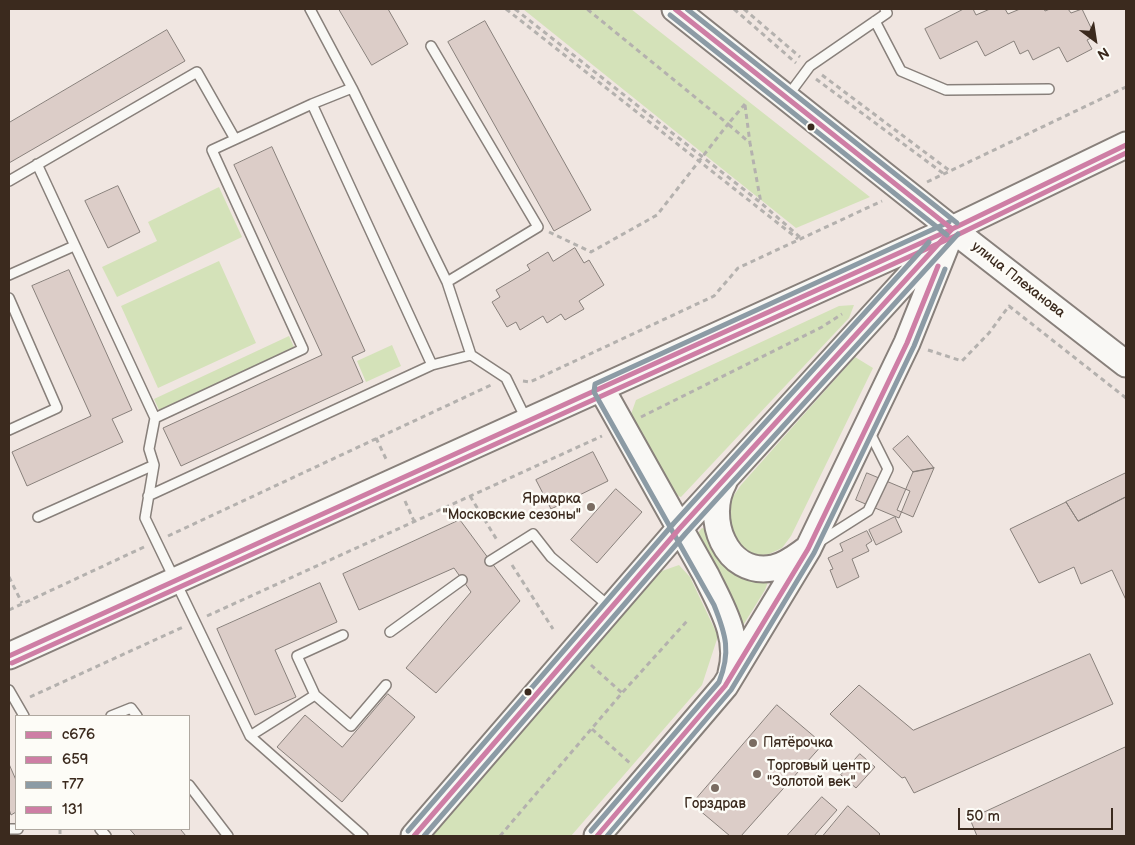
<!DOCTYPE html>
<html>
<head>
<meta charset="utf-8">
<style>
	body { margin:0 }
	#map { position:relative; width:1135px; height:845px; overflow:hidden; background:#f0e6e1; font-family:"Balsamiq Sans",sans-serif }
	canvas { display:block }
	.frame { position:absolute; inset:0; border:10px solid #3b2a1e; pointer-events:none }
	.legend { position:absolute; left:15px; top:715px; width:175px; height:115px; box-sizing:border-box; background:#fdfcf7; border:1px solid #afa8a0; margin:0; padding:6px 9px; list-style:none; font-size:15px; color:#3b2a1e }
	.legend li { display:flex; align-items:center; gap:10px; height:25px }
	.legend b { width:25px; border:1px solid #afa8a0 }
	.north { position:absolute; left:1070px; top:15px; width:50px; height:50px; -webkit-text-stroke:4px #fdfcf7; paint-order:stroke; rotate:149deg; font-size:14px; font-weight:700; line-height:20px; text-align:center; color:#3b2a1e }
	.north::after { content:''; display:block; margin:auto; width:18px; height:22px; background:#3b2a1e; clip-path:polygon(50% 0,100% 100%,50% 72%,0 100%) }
	.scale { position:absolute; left:958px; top:808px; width:155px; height:22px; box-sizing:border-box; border:2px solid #3b2a1e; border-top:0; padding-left:6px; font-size:15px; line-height:18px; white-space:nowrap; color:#3b2a1e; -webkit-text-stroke:4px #fdfcf7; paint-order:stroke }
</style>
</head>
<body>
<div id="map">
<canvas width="1135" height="845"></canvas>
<div class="frame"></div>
<ul class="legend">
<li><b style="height:6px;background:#ce7ea5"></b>с676</li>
<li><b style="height:6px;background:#ce7ea5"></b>659</li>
<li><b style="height:6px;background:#8c9ba5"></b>т77</li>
<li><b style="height:6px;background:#ce7ea5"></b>131</li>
</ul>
<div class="north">N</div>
<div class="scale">50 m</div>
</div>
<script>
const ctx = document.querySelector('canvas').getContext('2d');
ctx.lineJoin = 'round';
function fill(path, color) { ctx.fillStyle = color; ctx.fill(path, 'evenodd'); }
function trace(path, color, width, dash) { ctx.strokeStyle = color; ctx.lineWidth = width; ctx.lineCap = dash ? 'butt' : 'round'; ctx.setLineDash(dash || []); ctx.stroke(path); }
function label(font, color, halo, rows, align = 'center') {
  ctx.font = font + ' "Balsamiq Sans",sans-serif'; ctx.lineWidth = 5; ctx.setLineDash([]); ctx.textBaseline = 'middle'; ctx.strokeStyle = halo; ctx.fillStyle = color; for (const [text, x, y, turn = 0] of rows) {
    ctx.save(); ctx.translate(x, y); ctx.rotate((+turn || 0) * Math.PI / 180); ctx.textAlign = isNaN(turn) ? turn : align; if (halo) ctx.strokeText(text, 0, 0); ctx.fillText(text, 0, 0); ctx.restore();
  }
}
fill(new Path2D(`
	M523 9H631L870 197 796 228Z
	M219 187 242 237 117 297 102 267 157 241 148 222Z
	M219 261 256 343 158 388 121 306Z
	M854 305 849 318 681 497 666 491 630 417 636 400 839 306Z
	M289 336 294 347 159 410 154 399Z
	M392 345 401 366 366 382 357 361Z
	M855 357 873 368 791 536 782 548 769 554 756 556 745 551 734 540 726 513 732 498 741 485Z
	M702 528 708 530 752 580 768 582 765 590 742 627 697 534Z
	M679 565 690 577 718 636 702 685 571 836H429L659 572Z`), '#d4e2b9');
const building = new Path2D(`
	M339 9H388L408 44 372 65Z
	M964 9H973L976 15 990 9H1005L1008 14 1020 9H1044L1045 11 1050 9H1068L1071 13 1082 9 1095 36 1087 40 1092 49 1067 62 1059 47 1033 60 1028 50 1020 54 1014 41 985 56 977 41 940 59 925 29Z
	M485 21 591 210 554 231 448 42Z
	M167 30 185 61 9 163V123Z
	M272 147 365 351 352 357 363 382 181 466 163 428 322 355 234 165Z
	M118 186 140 232 108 248 85 201Z
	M575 248 584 263 589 260 604 285 579 301 584 309 565 320 561 314 547 323 543 316 520 330 516 322 507 327 492 302 500 297 496 290 530 270 527 265 548 252 553 261Z
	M69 270 132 410 112 419 123 442 27 486 12 452 91 416 32 286Z
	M908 436 934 468 913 472 893 449Z
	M593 452 608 481 551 509 536 480Z
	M934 468 913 517 897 510 913 472Z
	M867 473 910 491 899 518 856 500Z
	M1126 473V497L1078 521 1066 502Z
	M616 489 642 512 597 563 571 540Z
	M1126 497V600L1112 570 1081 584 1074 567 1039 583 1010 529 1066 502 1078 521Z
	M895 517 902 532 876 545 869 530Z
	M460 520 520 601 436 693 406 668 471 592 454 568 359 610 343 574Z
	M867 531 872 541 866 545 869 551 852 559 859 577 837 588 830 570 833 569 828 558 843 551 840 544Z
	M320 583 337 622 275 650 296 697 255 715 217 629Z
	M1090 654 1113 704 914 793 905 777 902 778 830 714 859 685 913 730Z
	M388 694 415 717 342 802 277 747 305 715 342 747Z
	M777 705 823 744 741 836H730L692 804Z
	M1126 747V836H977L970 819Z
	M860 754 875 767 856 788 841 775Z
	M9 764 16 780V812L11 815 9 809Z
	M822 797 837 810 814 836H787Z
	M848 806 880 834 878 836H823Z
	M130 829H183L181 830 186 836H136Z`);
fill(building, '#dccdc8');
trace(building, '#88807b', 1);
const lane = new Path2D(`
	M310 9 352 88 447 282 471 355 506 378 526 419
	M875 21 901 71 946 90 1049 89
	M431 46 538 227 447 282
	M787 97 810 66 887 13 885 9
	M312 104 432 365
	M37 164 155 418 149 449 154 465 145 518 250 736 363 836
	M9 181 197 72 235 139
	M9 275 74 246
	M9 298 57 408 9 430
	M155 418 303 349 212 150 312 104 352 88
	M148 496 432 365 471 355
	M38 517 154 465
	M819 542 868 511 888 469 869 431
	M490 561 533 534 551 557 610 607
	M390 632 462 580
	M9 690 24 716
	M315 695 351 726 386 685
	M111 716 131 708 137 716
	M250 736 315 695 297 656 343 635
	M189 785 228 836
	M9 829H18
	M100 829 106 836`);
const secondary = new Path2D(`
	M675 9 952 229 1126 364
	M601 388 706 575C721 606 741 637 731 673
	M724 482C704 517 725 577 773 568 785 566 796 557 806 550
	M9 656 952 229 1126 145
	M414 836 680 528 946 236
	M597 836 725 686 808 549 907 343 947 243`);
trace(lane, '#88807b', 12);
trace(secondary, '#88807b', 29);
trace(new Path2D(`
	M506 9 798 239
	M515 9 761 203 801 238
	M734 9 796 63
	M744 9 800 57
	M822 75 950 171
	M816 79 944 174
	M745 104 728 124 750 143 761 203
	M745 105 750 143
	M927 182 1126 87
	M549 232 591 252 657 215 728 124 587 9
	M928 350 962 361 989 333 1009 306 1126 398
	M523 381 530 382 714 296 738 268 882 201
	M641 417 822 327 842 314
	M376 438 387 461
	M470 496 497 540
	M405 501 414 521
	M168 536 491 385
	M512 565 553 629
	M9 577 22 603
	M9 610 144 547
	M207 616 602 436
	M591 665 622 693
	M30 697 183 627
	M592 729 631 764
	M60 829V836
	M500 836 622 693 687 621`), '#b4b1ae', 3, [5, 4]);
trace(lane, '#f9f8f5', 9);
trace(secondary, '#f9f8f5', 25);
trace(new Path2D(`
	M9 656 952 229 1126 145`), '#ce7ea5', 5);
trace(new Path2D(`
	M12 663 955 236 1126 153`), '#ce7ea5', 5);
trace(new Path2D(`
	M687 9 957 223
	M408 831 674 523 929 242
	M591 831 719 682C731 652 726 635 714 605L594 392 595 384 949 222`), '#8c9ba5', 5);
trace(new Path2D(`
	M675 9 952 229
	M414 836 680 528 952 229
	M597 836 725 686 808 549 907 343 938 266`), '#ce7ea5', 5);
trace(new Path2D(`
	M670 15 947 235
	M424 836 686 533 958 234
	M607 836 731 690 814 553 914 346 945 269`), '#8c9ba5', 5);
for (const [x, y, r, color] of [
	[811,127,4.5,"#3b2a1e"],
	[591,507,5,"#7a6c62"],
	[528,692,4.5,"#3b2a1e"],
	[753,743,5,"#7a6c62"],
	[757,774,5,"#7a6c62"],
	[715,788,5,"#7a6c62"]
]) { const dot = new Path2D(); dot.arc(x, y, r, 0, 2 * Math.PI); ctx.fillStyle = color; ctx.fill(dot); trace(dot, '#fdfcf7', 2); }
label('14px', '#3b2a1e', '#fdfcf7', [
	["улица Плеханова",1018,280,38]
]);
label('14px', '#3b2a1e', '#fdfcf7', [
	["Ярмарка",581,499,"right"],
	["\"Московские сезоны\"",581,515,"right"],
	["Пятёрочка",763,743],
	["Торговый центр",767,766],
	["\"Золотой век\"",767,782],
	["Горздрав",715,804,"center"]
], 'left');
</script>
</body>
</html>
